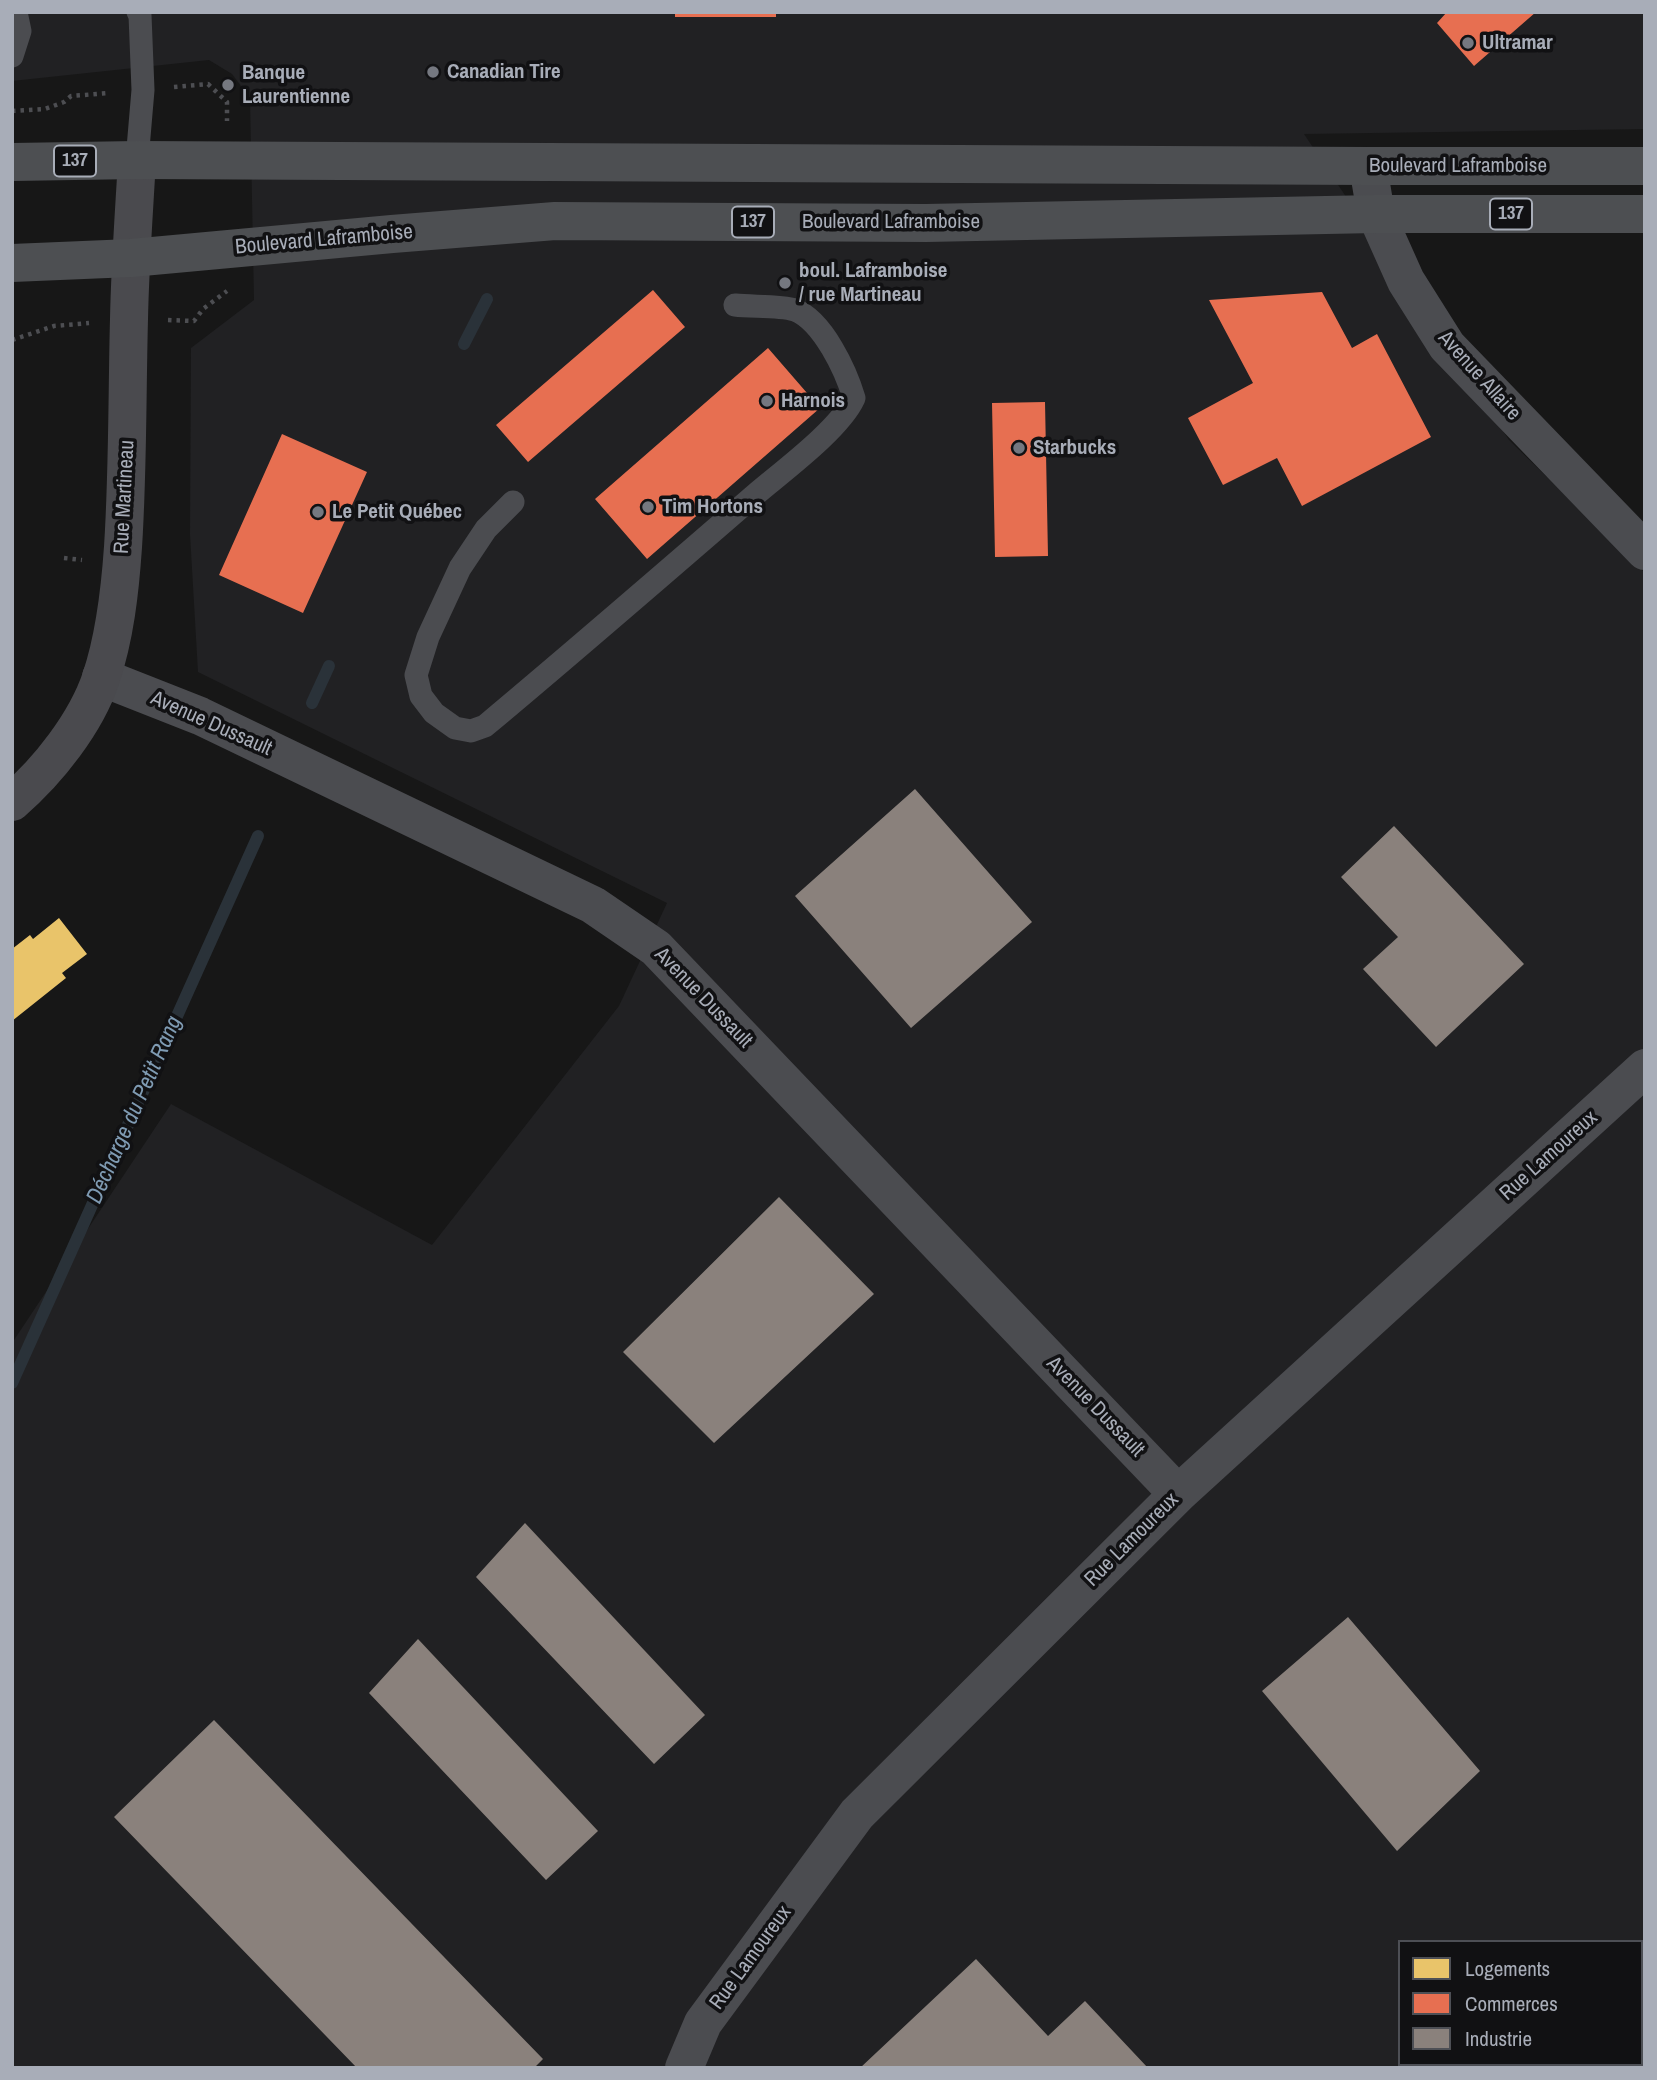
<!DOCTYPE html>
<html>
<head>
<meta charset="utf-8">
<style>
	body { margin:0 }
	#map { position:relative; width:1657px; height:2080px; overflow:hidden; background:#171717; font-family:"Archivo Narrow",sans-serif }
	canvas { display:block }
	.frame { position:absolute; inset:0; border:14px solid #a8adb8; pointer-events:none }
	.legend { position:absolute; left:1398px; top:1940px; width:245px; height:126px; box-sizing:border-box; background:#111113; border:2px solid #4d4f55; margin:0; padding:9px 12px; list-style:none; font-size:21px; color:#a8adb8 }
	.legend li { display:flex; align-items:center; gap:14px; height:35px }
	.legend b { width:35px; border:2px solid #4d4f55 }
</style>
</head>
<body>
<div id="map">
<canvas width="1657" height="2080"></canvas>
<div class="frame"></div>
<ul class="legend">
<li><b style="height:19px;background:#e9c46a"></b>Logements</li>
<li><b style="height:19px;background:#e76f51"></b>Commerces</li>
<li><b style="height:19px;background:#8a817c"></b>Industrie</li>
</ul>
</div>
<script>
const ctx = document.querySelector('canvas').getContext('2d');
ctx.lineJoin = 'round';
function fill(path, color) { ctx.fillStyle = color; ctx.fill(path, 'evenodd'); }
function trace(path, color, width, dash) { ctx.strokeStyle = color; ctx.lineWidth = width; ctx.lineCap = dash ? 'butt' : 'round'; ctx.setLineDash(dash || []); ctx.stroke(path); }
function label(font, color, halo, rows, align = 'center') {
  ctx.font = font + ' "Archivo Narrow",sans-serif'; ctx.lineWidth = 7; ctx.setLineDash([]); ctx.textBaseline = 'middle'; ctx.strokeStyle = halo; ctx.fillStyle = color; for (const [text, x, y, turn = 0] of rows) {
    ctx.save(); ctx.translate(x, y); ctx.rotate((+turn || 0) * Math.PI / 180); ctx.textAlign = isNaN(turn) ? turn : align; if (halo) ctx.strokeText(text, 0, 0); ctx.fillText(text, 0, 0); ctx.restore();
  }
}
fill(new Path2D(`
	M12 12H1645V129L1304 134 1509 440 1645 573V2068H12V1343L171 1104 432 1245 619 1006 667 903 198 672 190 534 191 348 254 300 250 98 232 74 209 60 12 81ZM1400 1942H1641V2064H1400Z`), '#212123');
fill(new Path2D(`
	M59 918 87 954 62 973 66 978 12 1021V949L30 935 33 939Z`), '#e9c46a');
fill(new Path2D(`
	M675 12H776V17H675Z
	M1447 12H1536L1474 66 1437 23Z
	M653 290 685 327 528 462 496 425Z
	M1322 292 1352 348 1377 334 1431 437 1302 506 1277 458 1223 485 1188 418 1253 383 1209 300Z
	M768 348 820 408 647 559 595 499Z
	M1045 402 1048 556 995 557 992 403Z
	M282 434 367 472 303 613 219 575Z`), '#e76f51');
fill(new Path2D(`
	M915 789 1032 922 911 1028 795 896Z
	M1394 826 1524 964 1436 1047 1363 969 1398 937 1341 877Z
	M779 1197 874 1294 714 1443 623 1352Z
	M525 1523 705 1715 654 1764 476 1577Z
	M1348 1617 1480 1771 1397 1851 1262 1691Z
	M418 1639 598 1831 546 1880 369 1693Z
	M214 1720 543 2059 534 2068H357L114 1817Z
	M976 1959 1048 2036 1085 2001 1148 2068H860Z`), '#8a817c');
trace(new Path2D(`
	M464 344 487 299
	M312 703 329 666
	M12 1383 258 836`), '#2a3239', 12);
trace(new Path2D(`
	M174 87 208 84 227 102V121
	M12 111 45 109 64 102 71 96 109 93
	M168 320 194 321 203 309 227 291
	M12 340 54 326 89 323
	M64 558 82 560`), '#4d4e52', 4.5, [3.5, 5]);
trace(new Path2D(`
	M12 56 20 31 16 12
	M137 160 143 90 140 15 138 12
	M513 502 486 529 460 568 428 637 416 675 421 696 434 713 455 728 471 731 485 726C576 650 666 572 756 494 783 471 840 429 854 398 846 371 823 321 795 310 780 305 752 307 735 305`), '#4b4c50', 23);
trace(new Path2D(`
	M1368 166 1376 214 1406 281 1447 346 1645 551
	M101 677 200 716 593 905 656 948 1178 1494
	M684 2068 703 2023 857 1814 1178 1494 1645 1068`), '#4b4c50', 38);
trace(new Path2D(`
	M12 802C48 771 86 723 101 678 115 636 120 591 123 547 128 471 127 395 129 319 130 266 134 213 137 160`), '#4a4a4e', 38);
trace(new Path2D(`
	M12 162 137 160 1368 166H1645
	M12 263 131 258 392 234 555 221 926 223 1376 214H1645`), '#4d4f52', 38);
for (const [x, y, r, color] of [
	[1468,43,7,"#757880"],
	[433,72,7,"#757880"],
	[228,85,7,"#757880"],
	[785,283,7,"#757880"],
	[767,401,7,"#757880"],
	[1019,448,7,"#757880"],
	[648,507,7,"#757880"],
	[318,512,7,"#757880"]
]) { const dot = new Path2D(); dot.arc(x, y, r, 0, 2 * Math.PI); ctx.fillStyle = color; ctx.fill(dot); trace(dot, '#111113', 2.5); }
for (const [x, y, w] of [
	[75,161,42],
	[1511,214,42],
	[753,222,42]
]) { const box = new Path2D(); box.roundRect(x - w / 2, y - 15.5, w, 31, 5); ctx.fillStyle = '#111113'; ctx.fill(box); trace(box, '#a8adb8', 2); }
label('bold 19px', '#a8adb8', null, [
	["137",75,161],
	["137",1511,214],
	["137",753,222]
]);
label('bold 21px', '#a8adb8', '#111113', [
	["Ultramar",1482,43],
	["Canadian Tire",447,72],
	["Banque",242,73],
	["Laurentienne",242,97],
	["boul. Laframboise",799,271],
	["/ rue Martineau",799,295],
	["Harnois",781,401],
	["Starbucks",1033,448],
	["Tim Hortons",662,507],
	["Le Petit Québec",332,512]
], 'left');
label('21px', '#a8adb8', '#111113', [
	["Boulevard Laframboise",1458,166],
	["Boulevard Laframboise",891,222],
	["Boulevard Laframboise",324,240,-5],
	["Avenue Allaire",1479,376,48],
	["Rue Martineau",125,497,-87],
	["Avenue Dussault",211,724,24],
	["Avenue Dussault",703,998,46],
	["Rue Lamoureux",1549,1156,-42],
	["Avenue Dussault",1095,1407,46],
	["Rue Lamoureux",1132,1540,-45],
	["Rue Lamoureux",751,1958,-54]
]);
label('italic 23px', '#7f9bb3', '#111113', [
	["Décharge du Petit Rang",135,1110,-66]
]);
</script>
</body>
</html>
